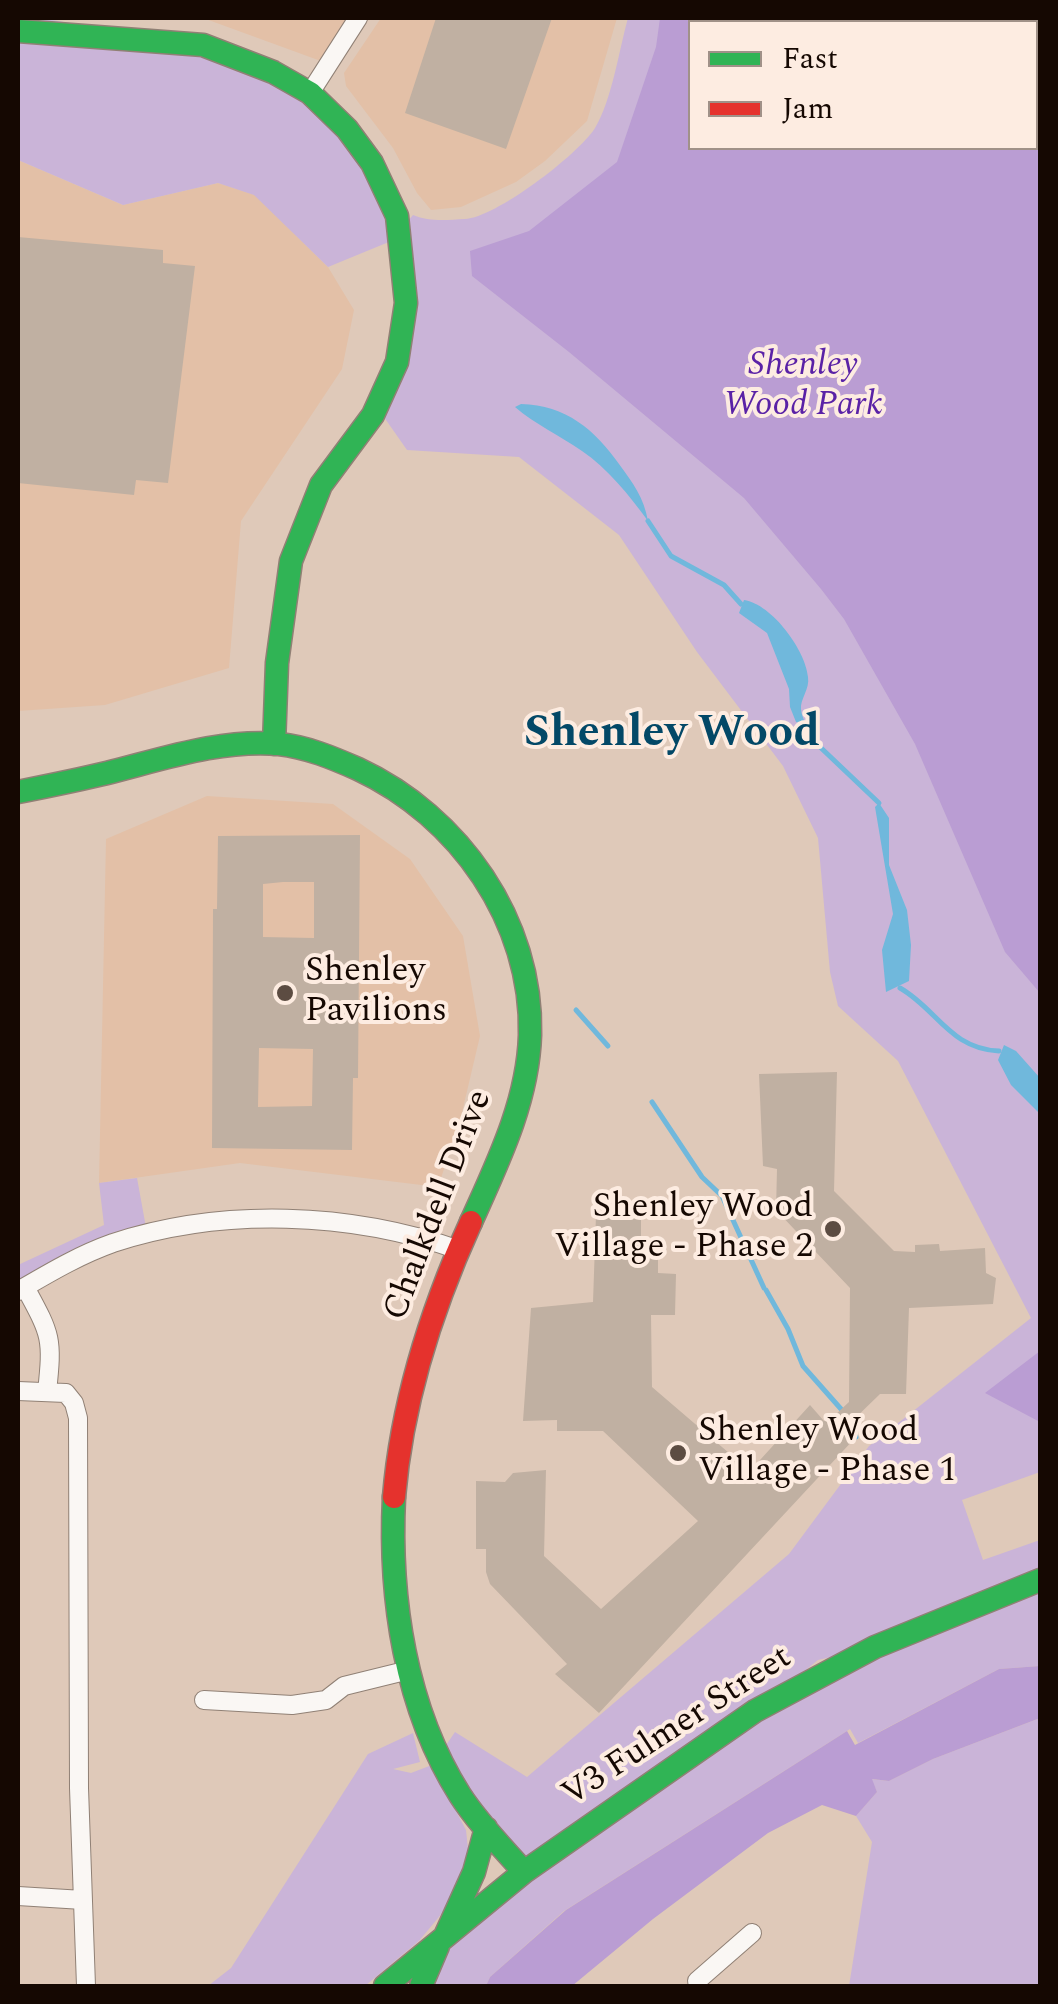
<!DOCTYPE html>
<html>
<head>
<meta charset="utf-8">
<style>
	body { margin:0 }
	#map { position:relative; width:1058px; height:2004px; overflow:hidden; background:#dfc9b9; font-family:Spectral,serif }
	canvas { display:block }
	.frame { position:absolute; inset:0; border:20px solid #150802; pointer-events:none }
	.legend { position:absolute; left:688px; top:20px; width:350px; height:130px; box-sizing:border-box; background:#fdece1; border:2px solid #a09188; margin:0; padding:12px 18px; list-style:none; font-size:30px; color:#150802 }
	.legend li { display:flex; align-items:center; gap:20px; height:50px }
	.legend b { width:50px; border:2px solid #a09188 }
</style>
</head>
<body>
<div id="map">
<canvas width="1058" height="2004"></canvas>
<div class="frame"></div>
<ul class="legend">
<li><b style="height:12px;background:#30b455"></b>Fast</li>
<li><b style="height:12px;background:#e5322d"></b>Jam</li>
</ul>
</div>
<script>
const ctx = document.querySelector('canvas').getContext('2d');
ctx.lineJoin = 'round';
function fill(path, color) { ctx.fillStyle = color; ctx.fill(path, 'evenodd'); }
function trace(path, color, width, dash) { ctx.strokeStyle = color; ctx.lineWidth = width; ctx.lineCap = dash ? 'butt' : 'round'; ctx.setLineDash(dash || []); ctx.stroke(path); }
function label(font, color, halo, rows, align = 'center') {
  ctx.font = font + ' Spectral,serif'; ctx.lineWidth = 8; ctx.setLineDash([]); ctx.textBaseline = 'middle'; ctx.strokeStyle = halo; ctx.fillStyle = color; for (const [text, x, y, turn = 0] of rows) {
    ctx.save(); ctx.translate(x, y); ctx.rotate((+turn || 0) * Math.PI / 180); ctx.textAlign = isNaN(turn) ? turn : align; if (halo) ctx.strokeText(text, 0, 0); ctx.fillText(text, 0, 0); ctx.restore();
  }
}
fill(new Path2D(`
	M203 18H358L329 64Z
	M381 18H617L587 121 545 161 516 182 461 207 431 210 417 193 393 148 346 86 344 73Z
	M18 160 123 205 218 183 255 195 328 267 354 310 342 369 241 521 229 668 105 705 18 711Z
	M207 796 333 804 410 859 463 936 480 1036 460 1121 438 1187 240 1163 99 1183 106 839Z`), '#e3c0a7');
fill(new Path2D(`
	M18 18H40L203 45 325 107 401 237 328 267 254 195 218 183 123 205 18 160Z
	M628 18H1040V1472L962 1500 983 1560 1040 1540V1580L875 1647 818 1660 758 1709 1040 1590V1666L999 1669 858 1743 850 1729 564 1911 490 1977 486 1986H421L440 1942 524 1872 440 1754 455 1732 527 1777 789 1554 869 1446 1031 1318 898 1061 838 1006 830 972 818 838 783 766 697 652 619 535 519 457 407 450 379 410 408 221 413 215C429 222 447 220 465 219 495 218 578 155 595 128 612 100 619 50 628 18ZM690 22H1036V148H690Z
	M137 1178 147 1233 18 1291V1265L104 1225 99 1183Z
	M1040 1718V1986H849L872 1842 856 1816 877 1792 871 1779 889 1781 933 1759Z
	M413 1733 420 1762 393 1769 411 1773 432 1765 466 1830 468 1849 465 1872 443 1912 419 1941 365 1986H208L231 1968 368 1754Z`), '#cab4d8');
fill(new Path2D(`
	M660 18H1040V993L1005 952 915 744 844 619 821 589 744 498 569 352 472 276 470 251 529 231 617 162 656 47ZM690 22H1036V148H690Z
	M1040 1351V1422L985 1393Z
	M1040 1666V1718L933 1759 889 1781 872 1779 877 1792 856 1816 822 1805 768 1833 653 1919 572 1986H486L490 1977 566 1910 847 1731 855 1745 999 1669Z`), '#ba9dd3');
fill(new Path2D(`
	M521 404C566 405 595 430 619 464 633 483 644 498 648 521 630 496 607 468 582 451 559 435 536 425 515 407Z
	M744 600C772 604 806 651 808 677 810 689 800 699 801 709 801 714 804 719 805 724L796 722 790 707 789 689 767 633 739 613Z
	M879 803 889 818V865L907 910 911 945 909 981 886 992 882 950 893 914 875 807Z
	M1004 1045 1016 1051 1040 1078V1114L1011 1085 998 1060Z`), '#70b8dc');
trace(new Path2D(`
	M648 521 671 556 724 585 741 604
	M805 724 819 746 879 803
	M900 988C937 1009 950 1049 999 1051
	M576 1010 608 1046
	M652 1102 702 1177 722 1196 764 1288
	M766 1290 788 1329 803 1366 841 1409
	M851 1422 856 1437`), '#70b8dc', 5);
fill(new Path2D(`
	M436 18H552L506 149 405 113Z
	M18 237 163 250V263L195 266 168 483 136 480 134 495 18 483Z
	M360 835 358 1078H353L352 1150 212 1148 213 909H217L218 836ZM283 882H314V938L263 937V884ZM259 1048 313 1049 312 1106 258 1107Z
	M837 1072 834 1191 894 1251 915 1252V1245L939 1244 940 1251 985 1248 986 1273 996 1278 993 1304 909 1308 906 1394H880L845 1428 856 1437 599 1713 555 1674 567 1664 490 1584 486 1572V1549H476V1481L505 1482 513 1473 546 1470 544 1556 601 1609 698 1521 603 1431H557V1420L523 1421 531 1308 593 1302 596 1215 641 1217V1252H658V1273L676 1274 675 1315H651L652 1387 750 1471 810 1405 824 1421 834 1416 849 1402 850 1288 776 1210 777 1169 763 1166 759 1074Z`), '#c0b0a2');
const street = new Path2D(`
	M310 93 358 18
	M25 1287C51 1335 53 1337 47 1392
	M18 1291C49 1273 79 1255 113 1243 223 1207 351 1212 459 1250
	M18 1391 66 1393 74 1403 78 1418 79 1788 86 1986
	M204 1700 292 1705 326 1700 344 1686 409 1670
	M18 1896 83 1900
	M697 1981 752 1933`);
const fast = new Path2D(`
	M18 31 203 45 273 72 310 93 347 129 372 163 397 216 406 303 397 362 373 415 321 485 291 561 277 663 274 744
	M18 792C48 786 78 780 107 773 163 759 220 739 279 744 307 747 333 758 358 769 459 816 533 921 530 1035 528 1101 498 1162 471 1222
	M394 1497C389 1598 405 1708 460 1795 478 1823 502 1847 524 1872
	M446 1934 474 1872 486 1828
	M385 1986 524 1872 755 1711 875 1647 1040 1580
	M421 1986 438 1946`);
const jam = new Path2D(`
	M394 1497C402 1401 431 1310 471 1222`);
trace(street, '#908075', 20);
trace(fast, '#908075', 25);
trace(jam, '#908075', 25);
trace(street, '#faf7f4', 18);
trace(fast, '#30b455', 22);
trace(jam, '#e5322d', 22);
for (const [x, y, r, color] of [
	[285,993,10,"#5c4c42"],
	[833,1229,10,"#5c4c42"],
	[678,1453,10,"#5c4c42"]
]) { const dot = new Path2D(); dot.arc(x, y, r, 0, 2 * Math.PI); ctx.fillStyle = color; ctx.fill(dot); trace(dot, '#fdece1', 4); }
label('italic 35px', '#5a22a6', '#fdece1', [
	["Shenley",803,367],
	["Wood Park",803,407]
]);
label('35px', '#150802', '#fdece1', [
	["Shenley",305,973],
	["Pavilions",305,1013],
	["Shenley Wood",813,1209,"right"],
	["Village - Phase 2",813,1249,"right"],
	["Shenley Wood",698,1433],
	["Village - Phase 1",698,1473]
], 'left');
label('35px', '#150802', '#fdece1', [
	["Chalkdell Drive",440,1206,-69],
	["V3 Fulmer Street",678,1728,-33]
]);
label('bold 45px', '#034867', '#fdece1', [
	["Shenley Wood",672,736]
]);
</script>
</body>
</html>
